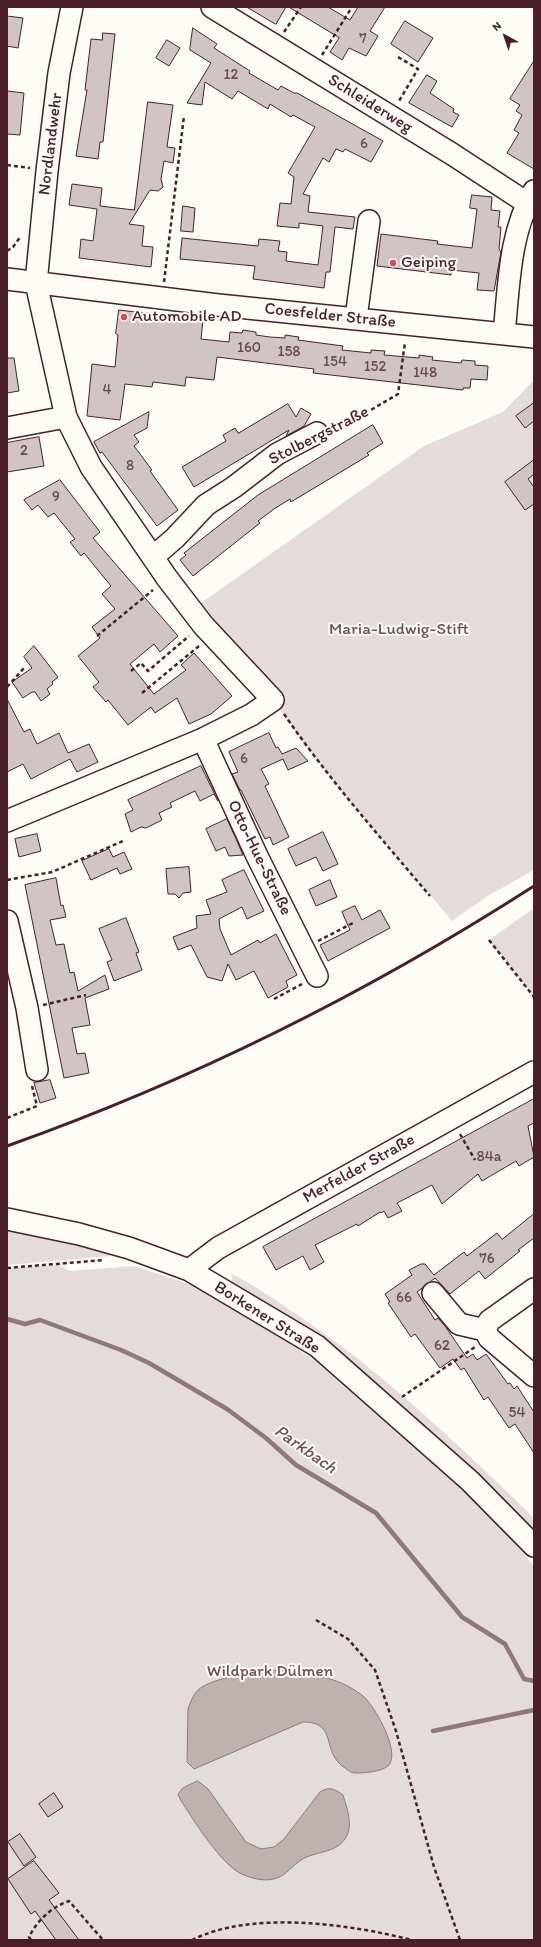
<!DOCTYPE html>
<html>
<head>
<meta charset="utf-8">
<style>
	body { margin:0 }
	#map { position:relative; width:541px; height:1947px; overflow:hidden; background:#fdfcf7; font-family:Itim,sans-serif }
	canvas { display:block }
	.frame { position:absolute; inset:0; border:8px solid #4a1f2b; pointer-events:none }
	.north { position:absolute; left:485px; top:16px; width:40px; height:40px; -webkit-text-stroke:3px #fdfcf7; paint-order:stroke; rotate:320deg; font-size:11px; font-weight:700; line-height:16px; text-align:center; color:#4a1f2b }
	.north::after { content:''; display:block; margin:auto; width:14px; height:18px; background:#4a1f2b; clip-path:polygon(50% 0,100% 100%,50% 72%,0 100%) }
</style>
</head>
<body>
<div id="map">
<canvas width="541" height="1947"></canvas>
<div class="frame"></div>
<div class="north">N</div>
</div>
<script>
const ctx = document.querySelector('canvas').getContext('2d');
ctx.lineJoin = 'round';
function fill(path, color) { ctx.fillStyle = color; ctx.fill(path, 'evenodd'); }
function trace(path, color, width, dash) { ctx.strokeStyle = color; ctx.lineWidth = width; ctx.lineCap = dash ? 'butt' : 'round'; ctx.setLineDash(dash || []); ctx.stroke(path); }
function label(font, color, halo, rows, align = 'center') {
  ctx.font = font + ' Itim,sans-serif'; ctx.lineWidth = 4; ctx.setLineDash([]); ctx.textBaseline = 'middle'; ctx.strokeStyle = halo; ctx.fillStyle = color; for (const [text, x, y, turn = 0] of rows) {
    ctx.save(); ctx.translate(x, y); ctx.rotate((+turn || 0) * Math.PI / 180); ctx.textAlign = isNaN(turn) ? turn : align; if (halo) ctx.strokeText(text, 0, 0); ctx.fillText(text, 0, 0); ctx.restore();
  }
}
fill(new Path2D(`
	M534 380V870L486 897 452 921 338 786 304 744 273 700 191 610 424 446 503 412Z
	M534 908V997L489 940Z
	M7 1225 94 1244 111 1256 7 1265Z
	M59 1265 70 1271 134 1266 192 1285 238 1308 315 1361 487 1512 534 1566V1940H7V1268Z
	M232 1274C256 1286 277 1301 299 1316 383 1372 456 1443 529 1513L534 1519V1536L232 1284Z`), '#e3dcda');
const water = new Path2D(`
	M271 1670C302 1672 337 1675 363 1696 374 1705 402 1753 388 1766 380 1772 364 1773 355 1773 351 1773 348 1770 345 1768 320 1752 339 1722 303 1722L194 1769 187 1762 188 1709C190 1703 193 1695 198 1690 211 1678 253 1672 271 1670Z
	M198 1781 208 1789 246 1842 261 1849 274 1847 284 1839 320 1792C329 1786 335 1789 343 1795 347 1809 354 1826 345 1839 334 1854 315 1851 301 1860 293 1865 286 1875 277 1878 266 1882 254 1879 244 1875 222 1867 193 1819 180 1799L178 1794 183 1788Z`);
fill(water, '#c0b1b1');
trace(water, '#91777b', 1);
trace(new Path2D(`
	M7 1319 25 1324 40 1320 121 1350 149 1363 227 1409 266 1438 296 1465 376 1513 462 1617 505 1644 524 1679 534 1681
	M433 1731 534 1710`), '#91777b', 4.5);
const building = new Path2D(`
	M247 7H286L276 24Z
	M289 7H328L350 20 358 7H385L370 31 378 36 366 56 349 48 342 60 330 52 339 38Z
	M7 16 23 18 18 48 7 46Z
	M405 21 433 38 418 62 391 44Z
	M193 28 217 44 214 48 250 71 249 73 278 90 281 86 294 93H297L383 141 371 162 345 149 343 152 336 149 329 162 323 158 303 194 310 196 308 212 355 217 353 229 335 227 330 272H326L324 288 253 279 255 266 180 259 182 238 258 246 259 239 280 241 278 251 287 252 286 261 318 265 323 226 299 223V228L277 226 280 203 291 204 294 177 288 173 315 127 293 115 291 117 270 104 268 109 238 91 232 99 205 82 202 105 187 103 211 63 190 50Z
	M103 33 115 34 103 142H100L98 159 76 156 87 90H85L91 39 102 40Z
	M167 40 180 48 169 66 156 58Z
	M534 61V169L507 153 519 133 514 130 522 115 516 111 520 105 510 99Z
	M427 75 437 81 430 93 454 109 453 112 459 115 452 127 409 103Z
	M7 91 24 93 20 135 7 134Z
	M148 102 173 105 167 147 175 148 173 163 164 161 161 179 163 187 158 191 150 190 129 224 144 226 142 246 153 247 151 267 79 258 81 239 93 241 97 209 69 205 72 184 102 188 100 206 134 210Z
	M472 195 492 197 491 210 500 211 498 227H501L499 249 501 252 494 291 477 290 479 273 451 270V275L377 266 381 234 438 241 437 244 472 248 477 209 470 208Z
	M183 206 195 208 193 232 181 231Z
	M119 310 203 320 201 339 229 342 230 332 242 333 243 330 256 332V335L270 337 285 338V335L299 337 298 340 343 346 342 350 371 353V350L385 351 384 355 419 358V355L433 357 432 360 461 363 462 360 475 361V365L488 366 487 380 471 379 470 388H463V390L313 373 314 369 217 357 214 380 186 377 185 386 153 382 152 387 125 384 120 420 87 416 92 364 115 367 118 335 116 334Z
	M7 358H14L19 391 7 393Z
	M534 403V421L525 428 516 416Z
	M288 404 296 417 301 408 311 414 304 426 286 436 289 430 194 487 182 467 226 441 223 435 235 428 238 433Z
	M149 412 147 428 134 435 139 442 134 446 152 470 150 471 178 510 157 526 102 452 100 453 94 442Z
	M373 425 383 443 367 453 369 455 291 502 290 499 274 509 258 521 260 523 193 576 180 560 186 555 184 553 258 495Z
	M39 437 44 466 7 472V443Z
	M534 460V474L528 479 534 487V504L525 510 505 482Z
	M60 480 100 532 93 538 178 636 160 652 154 644 130 664 154 694 186 670 181 665 194 653 232 696 211 714 189 724 177 698 155 713 151 707 128 725 108 700 106 702 93 687 99 682 78 656 100 638 92 627 115 609 102 594 111 586 84 553 81 556 70 542 75 539 54 513 48 517 38 505 32 510 24 500Z
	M34 646 58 677 52 682 53 684 47 689 50 694 41 701 35 692H32L23 698 12 682 32 668 24 657Z
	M7 699 24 732 30 729 37 744 59 733 68 753 89 744 98 762 77 772 70 759 31 779 23 764 7 772Z
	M269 733 276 748 278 747 282 754 296 748 308 761 288 770 283 759 261 769 269 784 265 786 289 837 273 845 270 837 265 839 241 790H240L232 774 238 772 229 752Z
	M201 766 218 801 214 794 200 801 195 791 170 803 172 807 159 813 162 820 146 828 141 827 131 832 125 814 133 810 128 800Z
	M227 819 237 841 243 855 229 856 225 847 216 851 206 829Z
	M323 832 338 864 323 871 316 857 296 866 288 849Z
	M37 834 41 851 19 857 15 839Z
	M109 849 113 857 124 852 132 869 120 874 117 868 91 880 82 861Z
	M189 867 191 892 183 893 179 898 175 894H168L166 869Z
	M244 870 264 911 247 919 242 907 219 919 220 929 231 955 258 940 260 943 276 934 297 975 286 981 288 987 268 998 254 971 236 980 228 964 222 981 207 977 191 945 178 950 173 937 197 928 196 916 211 914 206 900 227 892 222 880Z
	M56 878 61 906 63 905 66 917 50 920 56 945 64 944 70 973 74 972 78 991 105 975 109 989 85 998 90 1025 72 1028 77 1054 85 1053 89 1073 64 1078 25 885Z
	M330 880 337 897 316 906 309 890Z
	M355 906 362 920 380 910 390 928 328 961 320 945 350 930 342 912Z
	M126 918 139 952 136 953 142 970 114 981 107 962 112 960 99 929Z
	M50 1080 56 1098 40 1103 34 1083Z
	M534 1099V1123L528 1126 534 1157 519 1166 516 1161 482 1181 478 1174 442 1204 432 1185 397 1203 402 1211 388 1218 384 1211 381 1213 380 1212 358 1226 357 1224 315 1245 324 1262 310 1270 303 1256 276 1270 263 1247Z
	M534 1214V1238L518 1250 520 1251 485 1279 479 1271 450 1294 435 1278 417 1292 435 1320 438 1318 445 1326 467 1358 473 1354 477 1360 486 1354 508 1384 510 1383 514 1389 517 1386 534 1412V1453L515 1424 509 1428 488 1397 484 1400 464 1368 461 1370 453 1359 440 1368 415 1334 411 1337 388 1303 390 1302 385 1294 412 1275 409 1270 421 1264H425L434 1275 464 1252 467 1256 497 1233 502 1239Z
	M54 1793 63 1807 48 1817 39 1804Z
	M20 1834 36 1857 24 1866 8 1842Z
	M34 1861 59 1893 49 1900 79 1940H56L35 1911 31 1914 8 1879Z`);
fill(building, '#d0c5c4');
trace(building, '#4a1f2b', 1);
const minor = new Path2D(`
	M212 7 452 154 527 203
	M7 279 218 305 534 337
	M356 318 369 221
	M504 334C509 286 509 233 534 191
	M7 428 66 417
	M153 557 175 538 206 505 234 487 277 454 317 433
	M203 739 257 856 317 976
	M7 821 203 739 251 715 273 700 203 625 167 578 91 467 66 417 36 283 47 171 59 73 72 7
	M7 921 27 1008 37 1070
	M7 1219 79 1234 129 1248 189 1270 317 1346 470 1481 534 1546
	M189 1270 218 1248 534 1072
	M534 1289 489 1321 485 1330 489 1338 534 1376
	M433 1293 459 1324 485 1330`);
trace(minor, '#4a1f2b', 24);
trace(new Path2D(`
	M284 32 301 7
	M322 55 352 7
	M398 57 418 69 399 101
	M7 165 30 168
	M7 251 13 247 21 236
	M164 282 184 116
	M333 427 364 414 398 394 405 342
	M97 636 153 590
	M131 671 141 663 148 671 189 636
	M7 687 24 668
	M142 693 199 646
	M284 714C328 778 380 837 430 896
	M7 880 52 872 123 841
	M489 940 534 997
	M318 941 353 923
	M274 999 302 984
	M43 1005 86 995
	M7 1118 37 1106 32 1086
	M460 1134 475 1160
	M7 1268 104 1260
	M402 1397 475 1347
	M316 1620 348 1639 375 1670 396 1731 434 1867 460 1940
	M31 1940 29 1937C37 1921 51 1907 69 1901L103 1940
	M192 1940C252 1910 349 1924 412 1940`), '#4a1f2b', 2.5, [4, 3]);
trace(minor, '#fdfcf7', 21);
trace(new Path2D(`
	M7 1146C193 1080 369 992 534 886`), '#4a1f2b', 3);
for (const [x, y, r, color] of [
	[393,263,4,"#d1495b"],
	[124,317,4,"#d1495b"]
]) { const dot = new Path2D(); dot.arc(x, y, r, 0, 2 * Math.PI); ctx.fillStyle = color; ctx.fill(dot); trace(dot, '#fdfcf7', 1.5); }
label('15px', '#6c4851', null, [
	["7",363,39],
	["12",231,75],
	["6",364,144],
	["160",249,348],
	["158",289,352],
	["154",335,362],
	["152",375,367],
	["148",425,373],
	["4",107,390],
	["2",24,451],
	["8",130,466],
	["9",56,497],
	["6",244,759],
	["84a",489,1157],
	["76",487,1259],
	["66",404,1298],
	["62",442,1346],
	["54",517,1413]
]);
label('17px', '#4a1f2b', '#fdfcf7', [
	["Schleiderweg",370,104,32],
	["Nordlandwehr",51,144,-83],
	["Coesfelder Straße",330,316,6],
	["Stolbergstraße",319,436,-27],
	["Otto-Hue-Straße",259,858,64],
	["Merfelder Straße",359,1169,-29],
	["Borkener Straße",267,1318,32]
]);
label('17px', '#4a1f2b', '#fdfcf7', [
	["Geiping",401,263],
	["Automobile AD",132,317]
], 'left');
label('17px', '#704e57', '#fdfcf7', [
	["Maria-Ludwig-Stift",399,630],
	["Wildpark Dülmen",270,1672]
]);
label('italic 18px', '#73525a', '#fdfcf7', [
	["Parkbach",305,1450,35]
]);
</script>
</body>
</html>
